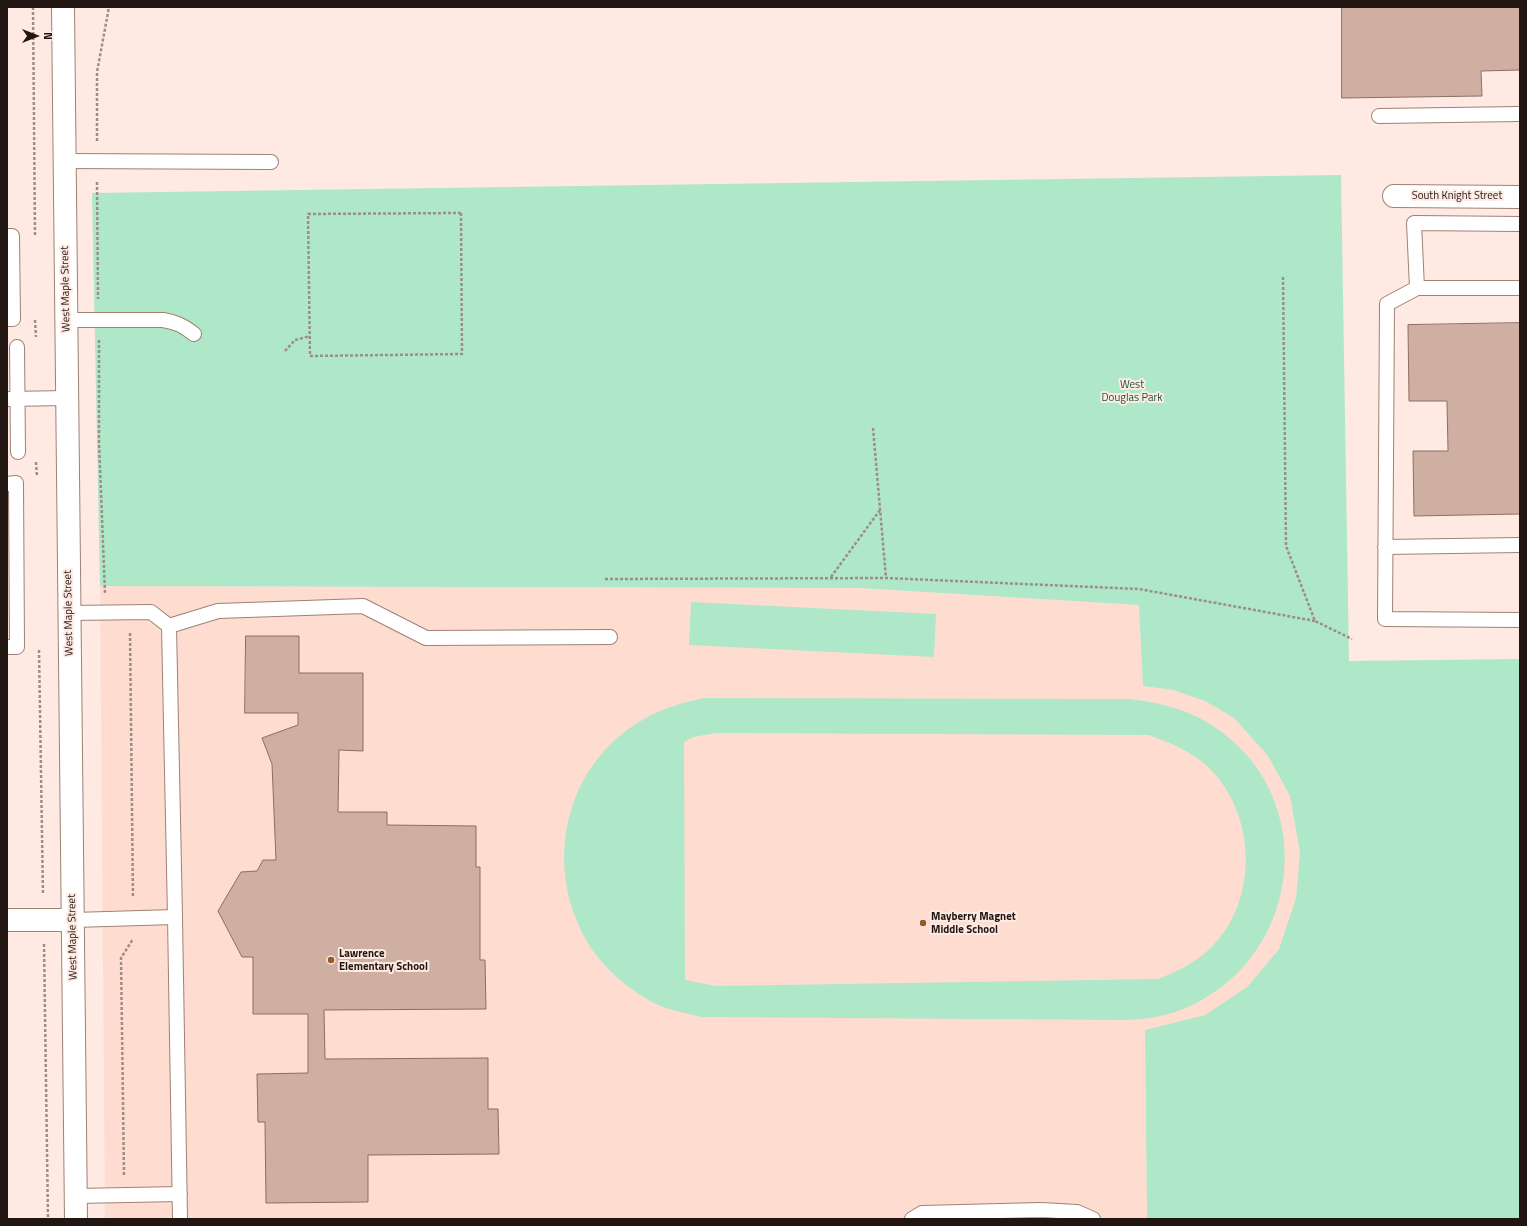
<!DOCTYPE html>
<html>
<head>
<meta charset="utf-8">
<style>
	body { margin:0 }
	#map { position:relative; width:1527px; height:1226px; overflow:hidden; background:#feeae2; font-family:"Titillium Web",sans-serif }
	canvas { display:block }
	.frame { position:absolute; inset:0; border:8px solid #221612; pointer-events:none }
	.north { position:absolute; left:16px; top:16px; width:40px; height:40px; -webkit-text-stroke:3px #feeae2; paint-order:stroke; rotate:90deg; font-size:11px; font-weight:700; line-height:16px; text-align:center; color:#221612 }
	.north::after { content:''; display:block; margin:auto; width:14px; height:18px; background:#221612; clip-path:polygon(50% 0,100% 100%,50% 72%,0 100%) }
</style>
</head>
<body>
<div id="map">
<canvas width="1527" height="1226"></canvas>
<div class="frame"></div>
<div class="north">N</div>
</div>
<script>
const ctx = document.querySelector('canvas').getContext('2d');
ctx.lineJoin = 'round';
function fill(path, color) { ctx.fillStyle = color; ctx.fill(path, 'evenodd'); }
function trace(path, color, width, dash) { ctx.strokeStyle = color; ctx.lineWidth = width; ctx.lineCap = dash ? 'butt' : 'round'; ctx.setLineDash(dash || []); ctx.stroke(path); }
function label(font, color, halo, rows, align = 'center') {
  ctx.font = font + ' "Titillium Web",sans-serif'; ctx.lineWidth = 4; ctx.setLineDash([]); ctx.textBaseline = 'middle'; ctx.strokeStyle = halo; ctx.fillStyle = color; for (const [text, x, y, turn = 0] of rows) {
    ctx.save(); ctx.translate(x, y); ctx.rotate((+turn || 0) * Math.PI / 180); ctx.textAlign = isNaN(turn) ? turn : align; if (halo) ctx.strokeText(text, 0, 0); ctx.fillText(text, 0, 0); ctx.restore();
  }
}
fill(new Path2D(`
	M100 586 859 588 1140 605 1143 686 1173 690 1205 701 1234 718 1268 756 1290 796 1300 853 1296 898 1279 949 1247 987 1205 1015 1145 1030 1147 1219H105Z`), '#feddd0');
fill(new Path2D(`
	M1341 175 1349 661 1520 659V1219H1147L1145 1030 1205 1015 1247 987 1279 949 1296 898 1300 853 1290 796 1268 756 1234 718 1205 701 1173 690 1143 686 1139 605 859 588 100 586 92 193Z
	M691 602 936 614 934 657 689 645Z
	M704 698 1129 699C1175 704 1211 717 1244 752 1310 824 1293 940 1213 993 1202 1000 1190 1007 1178 1011 1161 1017 1145 1019 1127 1020L701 1017C685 1013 667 1010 652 1002 631 990 612 975 597 956 588 945 582 933 577 921 547 849 571 763 639 722 659 709 681 703 704 698ZM716 733 1149 735C1173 744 1196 753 1214 773 1260 825 1257 915 1199 958 1186 967 1173 973 1158 979L716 986 685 980 684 742 693 737Z`), '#afe7c9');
const building = new Path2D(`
	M1342 7H1520V70L1481 71 1482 96 1342 98Z
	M1520 323V514L1414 516 1413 451H1448L1447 401H1409L1408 325Z
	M246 636H299V673H363V751L339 750 338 812H387V825L476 826V867H480V960H485L486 1009 324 1010 325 1059 488 1058V1109H498L499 1154 368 1155V1202L266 1203 265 1122H258L257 1074 308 1073V1014H253V957H242L218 911 241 872 257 871 263 860H276L272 764 262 738 298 725V713H245Z`);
fill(building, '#ceafa2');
trace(building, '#8c6e63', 1);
const service = new Path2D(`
	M1379 116 1520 114
	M64 161 271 162
	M7 236H12L13 319H7
	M1417 288 1414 223 1520 224
	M1520 288H1417L1387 304 1385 619 1520 620
	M66 320H163C176 322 184 326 194 334
	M17 347 18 452
	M7 399 67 398
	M7 484 16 483 17 647H7
	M1385 547 1520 545
	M69 613 151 612 169 626 175 917 73 920
	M169 626 218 611 363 606 426 638 610 637
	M175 917 180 1219
	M76 1196 180 1194
	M912 1219 922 1213 1041 1210 1077 1212 1093 1219`);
const minor = new Path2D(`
	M1394 196 1520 197
	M7 920H73`);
const tertiary = new Path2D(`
	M63 7 76 1219`);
trace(service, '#9f8175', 16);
trace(minor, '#9f8175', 24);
trace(tertiary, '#9f8175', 24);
trace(new Path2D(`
	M33 7 35 237
	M97 141V72L109 7
	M97 182 98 299
	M461 213 462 354 310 356 308 214Z
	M1283 277 1286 546 1315 621 1352 639
	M35 320 36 337
	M99 340V443L105 593
	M285 351 295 340 310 336
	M873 428 886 578
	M36 462 37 477
	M831 577 880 510
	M605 579 886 578 1139 589 1315 621
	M130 633 133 898
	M39 650 43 895
	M44 944 48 1219
	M124 1175 121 958 133 939`), '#9d8d87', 2.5, [3, 2]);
trace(service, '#fff', 14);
trace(minor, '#fff', 22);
trace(tertiary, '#fff', 22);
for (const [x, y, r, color] of [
	[923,923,4,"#985723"],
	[331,960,4,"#985723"]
]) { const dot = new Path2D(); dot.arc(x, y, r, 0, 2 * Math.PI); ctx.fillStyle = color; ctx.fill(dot); trace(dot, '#feeae2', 1.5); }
label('11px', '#221612', '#feeae2', [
	["South Knight Street",1457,196],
	["West Maple Street",66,289,-91],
	["West Maple Street",69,613,-91],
	["West Maple Street",73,937,-91]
]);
label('11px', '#18533a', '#feeae2', [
	["West",1132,385],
	["Douglas Park",1132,398]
]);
label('bold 11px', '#221612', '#feeae2', [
	["Mayberry Magnet",931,917],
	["Middle School",931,930],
	["Lawrence",339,954],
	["Elementary School",339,967]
], 'left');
</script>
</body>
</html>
